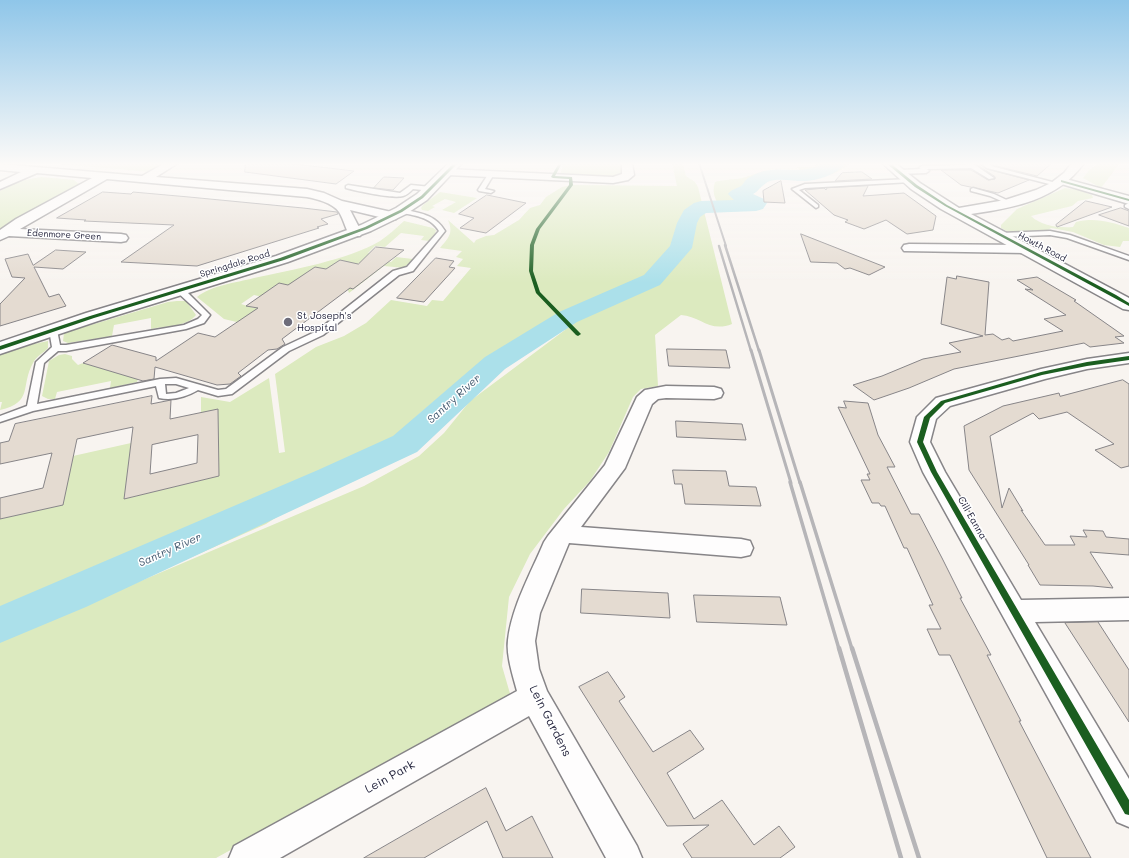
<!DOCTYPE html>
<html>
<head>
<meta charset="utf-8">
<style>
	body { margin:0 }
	canvas { display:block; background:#f8f4f0 }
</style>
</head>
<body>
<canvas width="1129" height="858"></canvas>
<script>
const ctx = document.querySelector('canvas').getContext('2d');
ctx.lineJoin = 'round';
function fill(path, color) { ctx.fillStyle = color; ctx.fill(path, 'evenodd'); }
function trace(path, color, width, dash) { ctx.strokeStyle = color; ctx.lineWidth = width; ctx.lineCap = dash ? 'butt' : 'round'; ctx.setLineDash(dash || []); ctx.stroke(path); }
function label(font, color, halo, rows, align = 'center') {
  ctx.font = font + ' Mali,sans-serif'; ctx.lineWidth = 3; ctx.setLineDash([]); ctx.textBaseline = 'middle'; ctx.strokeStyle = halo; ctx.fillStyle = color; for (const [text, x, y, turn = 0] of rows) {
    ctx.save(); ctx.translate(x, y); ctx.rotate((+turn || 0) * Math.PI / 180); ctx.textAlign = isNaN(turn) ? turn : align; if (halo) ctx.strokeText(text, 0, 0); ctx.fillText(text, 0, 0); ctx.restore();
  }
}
fill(new Path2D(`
	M45 163H168L151 172Z
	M564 163H622V174C612 183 580 177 567 176L561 174V171Z
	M672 163H683L686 176 695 182 698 187 732 324C710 333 700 316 681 315L655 335 658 386 641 389 633 397 609 452 590 481 564 509 530 554 509 597 502 666 511 697 216 858H0V519L62 505 73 456 131 443 124 499 219 476 218 410 201 413V397L230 402 269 378 279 453 285 452 275 374 316 347 344 336 366 323 391 300 427 306 432 300 443 301 471 268 457 266 463 259 456 257 462 251 440 248C448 238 454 234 448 220L474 243 476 240 486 236 494 235 519 220 530 208 540 205 546 197 562 187 573 185 677 186ZM554 318 565 330 470 401 444 433 419 456 364 486 89 603 66 609 102 597 266 524 384 447 401 433 419 414 487 358 526 337Z
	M818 163H851C821 188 790 175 755 180L748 187 741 190 742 195 760 203 759 207 746 210 725 211C716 203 711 194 715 182 725 179 736 180 746 177 755 174 762 171 771 170 780 169 790 173 799 170L797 167H814Z
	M1099 163H1120L1101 188 1083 178 1090 169Z
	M41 177 74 180 79 184 0 229V191L20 181Z
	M1065 188 1079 190 1092 195 1093 198 1078 201 1072 206 1031 216C1041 226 1059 228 1073 227L1076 222C1095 217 1111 222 1129 228V241H1123L1120 247 1104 245 1073 232 1057 229 1051 228 1040 235 1012 234 1001 228V225L1017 209Z
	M440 192 477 198 454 213 442 210 456 202 445 199 432 206 435 207 428 211 422 210 421 208 423 205Z
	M404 221 433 228 436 230 435 234 429 241 421 240 424 236 401 233 385 247 375 246 368 253 390 256 386 261 391 262 396 257 413 259 404 268 384 266 349 293 347 287 301 288 279 283 268 291 267 298 254 295 241 304 254 308 260 303 262 328 224 319 197 297C212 285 235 283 254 278 291 270 348 260 380 241 389 235 396 228 404 221Z
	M177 301H186L196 315C187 327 164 326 151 329V318L114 325 112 336 68 343 63 341 64 333 168 302Z
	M48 341V348C44 353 36 356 33 363 20 386 34 402 0 410L2 402H0V355L25 346Z
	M65 354 72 356V359L78 365 83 363 138 379 137 382 110 388 111 381 57 392 55 399H48L42 396 49 361 59 355Z`), '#dceabf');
fill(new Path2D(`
	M824 163H846C838 174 817 181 804 181 793 181 780 178 770 181 762 184 759 191 753 194L764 199 767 203 763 209 756 211 706 213 700 217 697 223 692 248 660 285 577 322 505 369 417 452 86 607 0 643V606L318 470 393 436 485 357 559 312 644 275 670 246 677 223 684 210 694 203 701 201 734 200 728 194C732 189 736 189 741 186 744 184 744 181 747 179 750 177 755 174 758 173 782 164 799 177 824 163Z`), '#abe0ea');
const building = new Path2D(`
	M246 163H286L354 171 336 184 245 172Z
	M975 163H978L987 169 1029 180 998 193 961 185 941 170H971L988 180 995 179V177Z
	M991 163H1052L1037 176 992 165Z
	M862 172 872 179 835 181 842 173Z
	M384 177 404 178 393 190 374 188Z
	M781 181 785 203 764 202 763 191Z
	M868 186 863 196 904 193 936 216 933 230 907 234 886 220 864 229 845 222 848 220 834 215 805 190 824 188 826 190 827 188Z
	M103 192 131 194 133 192 189 197 303 208 337 212 338 214 321 219 328 224 317 227 319 228 197 266 121 262 174 225 84 221 86 220 57 218Z
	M487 195 526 203 486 233 460 228 474 218 459 214Z
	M1086 201 1112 207 1057 227 1056 225Z
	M1121 208 1129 211V226L1099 215Z
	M801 234 885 267 869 275 850 268 845 269 837 263 811 262Z
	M376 247 404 250 353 289 350 288 282 339 285 344 277 349 268 350 238 373 241 376 230 384 217 385 155 367 154 379 143 381 83 363 112 345 156 357V361L198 333 215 337 258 308 246 306 279 283 288 285 315 267 326 269 340 260 358 264Z
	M56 250 86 252 63 269 34 267 49 297 59 294 66 306 0 326V304L25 278 12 277 5 259 28 254 33 265Z
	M436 258 454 261 449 267 455 268 424 302 397 298Z
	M957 276 989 282 985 335 993 334 1002 340 1009 338 1013 341 1063 331 1044 319 1066 315 1025 289 1033 290 1017 280 1037 277 1076 300 1074 301 1124 336 1115 337 1124 343 1090 347 1084 343 954 369 909 388 874 400 853 385 882 376 923 359 961 352 949 343 983 336 941 324 947 277 956 279Z
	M667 349 726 350 730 368 669 366Z
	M1123 380 1129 384V466L1121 468 1095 450 1114 444 1067 412 1039 419 1033 413 990 436 1002 508 1009 488 1023 511 1021 510 1045 545H1075L1070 536 1087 537 1083 530 1103 531 1106 537 1129 539V555L1090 552 1113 588 1093 586 1040 585 1028 565H1029L969 470 964 426 1003 406 1059 393 1060 396Z
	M152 396 151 404 171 400 170 419 218 409 219 476 124 499 133 427 77 439 63 505 0 519V498L43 488 52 453 0 464V443L9 441 15 424ZM198 435 197 463 150 474 152 445Z
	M844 401 868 403 878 435 895 467H887L911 514H919L942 558 962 598H960L991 655H987L1021 721H1019L1091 858H1047L950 655H939L927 629H941L929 605H933L907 548H904L885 506H881L879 503H872L861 480H870L867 474H870L838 407 846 408Z
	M676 421 742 424 746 440 677 437Z
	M673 470 726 471 729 486 756 487 761 506 685 504 682 484H675Z
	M582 589 668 593 670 618 581 613Z
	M694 595 780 597 787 625 697 622Z
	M1098 622 1129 670V722L1065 623Z
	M608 672 625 697 619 701 653 752 690 730 704 749 667 773 694 819 722 800 754 845 779 826 795 847 780 858H692L683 844 709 825 667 826 579 687Z
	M486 788 506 831 532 816 553 858H503L487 821 424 858H364Z`);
fill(building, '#e4dbd1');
trace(building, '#878588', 1);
const lane = new Path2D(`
	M965 163H972L994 178 989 179 971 168 927 169 929 171 926 173 898 174 895 172 898 170 921 169 919 168 922 166 967 165Z
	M983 163H990L989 164 991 166 1060 184 1057 186 987 168 983 165Z
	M489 173 494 174 485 189 494 191 491 193 479 191 478 190Z
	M909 179 912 181 911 182 805 188 799 190 818 205V207L816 208 792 189 805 184Z
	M348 185 400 193 411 185 431 187 434 189 431 191 413 189C410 192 407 195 403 196 393 199 357 191 346 188V186Z
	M973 188 994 194 1013 203 1008 204 990 196 971 191V189Z
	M1129 203V209L1125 207V205Z
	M401 209C419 213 435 214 445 231L413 271 399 275 323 335 289 351 232 394 218 396 198 390C186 397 172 401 159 398L156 386 33 411 0 422V416L27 406 36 362 52 347 49 330 50 328H56L57 330 60 345H66L184 325 198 319 202 315 177 292V288H183L210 315 204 323 186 329 66 351H58L44 363 37 404 160 379 176 378 218 390 226 389 283 347 317 331 393 271 407 267 439 231C430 216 414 216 399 212L398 211ZM165 384H176L189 388 176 393 166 394Z
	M1050 231 1070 235 1129 256V260L1067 238 1050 235 1001 237 998 235 1001 233Z`);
const street = new Path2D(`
	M165 163H178L156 177 307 189 324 193 342 201 396 213 398 216 396 219 392 220 350 210 362 233 360 236H350C345 228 344 220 339 212 333 203 317 199 307 197L107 179 20 229 121 234 126 235 128 238 126 241 121 242 9 236 0 240V230L16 219 92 178 37 173 0 189V182L21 172 0 170V164L142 176Z
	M622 163H632L634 175 628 180 613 183 448 175 442 172 448 169 613 177 622 174Z
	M1062 178 1129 196V204L1058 183 1056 181 1058 179Z
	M909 244 1026 245 1031 246 1033 249 1031 252 1026 253 904 251 902 248 904 245Z
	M1129 353V363L1087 369 1045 379 950 406 936 419 930 442 945 472 1021 600 1129 598V620L1035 622 1129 779V827L1117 822 923 472 910 442 917 417 936 398 1041 369 1087 359Z
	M666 386 714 387 721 389 723 393 721 397 714 399 666 398 658 399 652 404 625 468 581 527 741 539 750 541 753 548 750 555 741 557 569 543 540 613 535 641 539 669 547 691 637 846 642 858H606L529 716 280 858H229L234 846 517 691C513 676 506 655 508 640 512 606 531 573 544 542L548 536 605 465 637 397 645 390Z`);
const secondary = new Path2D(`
	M449 163H462L427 200 406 214 371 231 288 262 98 321 0 354V342L86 313 276 256 361 225 396 208 417 194Z
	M882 163H895L920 183 959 208 1005 200 1036 190 1051 183 1064 173 1072 163H1084C1058 200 1013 208 971 214L1129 298V310L1123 309 941 209 911 189Z`);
trace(lane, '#878588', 3);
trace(street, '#878588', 3);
trace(secondary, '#878588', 3);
fill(lane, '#fefdfd');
fill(street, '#fefdfd');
fill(secondary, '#fefdfd');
trace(new Path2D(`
	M699 163 726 246`), '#b6b5b8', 2);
trace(new Path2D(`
	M725 245 759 351
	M719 246 751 351`), '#b6b5b8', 2.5);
trace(new Path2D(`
	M751 350 791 483
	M759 350 800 483`), '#b6b5b8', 3);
trace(new Path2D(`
	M790 482 839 649
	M800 482 852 649`), '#b6b5b8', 3.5);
trace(new Path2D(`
	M839 648 901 858
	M852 648 919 858`), '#b6b5b8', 4.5);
fill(new Path2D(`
	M454 163H458L423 198 402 212 367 229 284 260 94 318 0 350V346L90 316 280 258 365 227 400 210 421 196Z
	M559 163H570L561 165 555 176 572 177 573 185 540 229 534 245 533 271 540 292 580 333 581 334 578 336 576 335 536 293 529 271 530 245 536 229 569 185V179L553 178 551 177Z
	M886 163H890L917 185 947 205 1116 295 1129 303V306L945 206 915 187Z
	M1061 180 1129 199V201L1061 182Z
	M1129 356V360L1087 366 1042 375 945 403 930 418 923 442 937 472 1129 800V815L1125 814 931 472 917 442 924 417 941 401 1041 372 1087 362Z`), '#1b5e20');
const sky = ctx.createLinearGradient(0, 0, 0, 283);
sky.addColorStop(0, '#8fc6e9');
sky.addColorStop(0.58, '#fcfaf8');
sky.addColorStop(1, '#fcfaf800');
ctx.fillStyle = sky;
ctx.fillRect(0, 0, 1129, 283);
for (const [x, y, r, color] of [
	[288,322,5,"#6d6c7a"]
]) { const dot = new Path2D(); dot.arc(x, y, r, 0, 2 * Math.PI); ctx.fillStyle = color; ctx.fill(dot); trace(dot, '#fff', 1.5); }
label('9px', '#22223b', '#fff', [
	["Edenmore Green",64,235,3],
	["Howth Road",1042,247,28],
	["Springdale Road",235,264,-17]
]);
label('10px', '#22223b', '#fff', [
	["St Joseph's",297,316],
	["Hospital",297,328]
], 'left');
label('10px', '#22223b', '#fff', [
	["Cill Eanna",972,518,60]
]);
label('italic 11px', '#41596f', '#fff', [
	["Santry River",454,399,-42],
	["Santry River",170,550,-24]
]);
label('12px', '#22223b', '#fff', [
	["Lein Gardens",550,721,63],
	["Lein Park",390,777,-29]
]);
</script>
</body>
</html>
